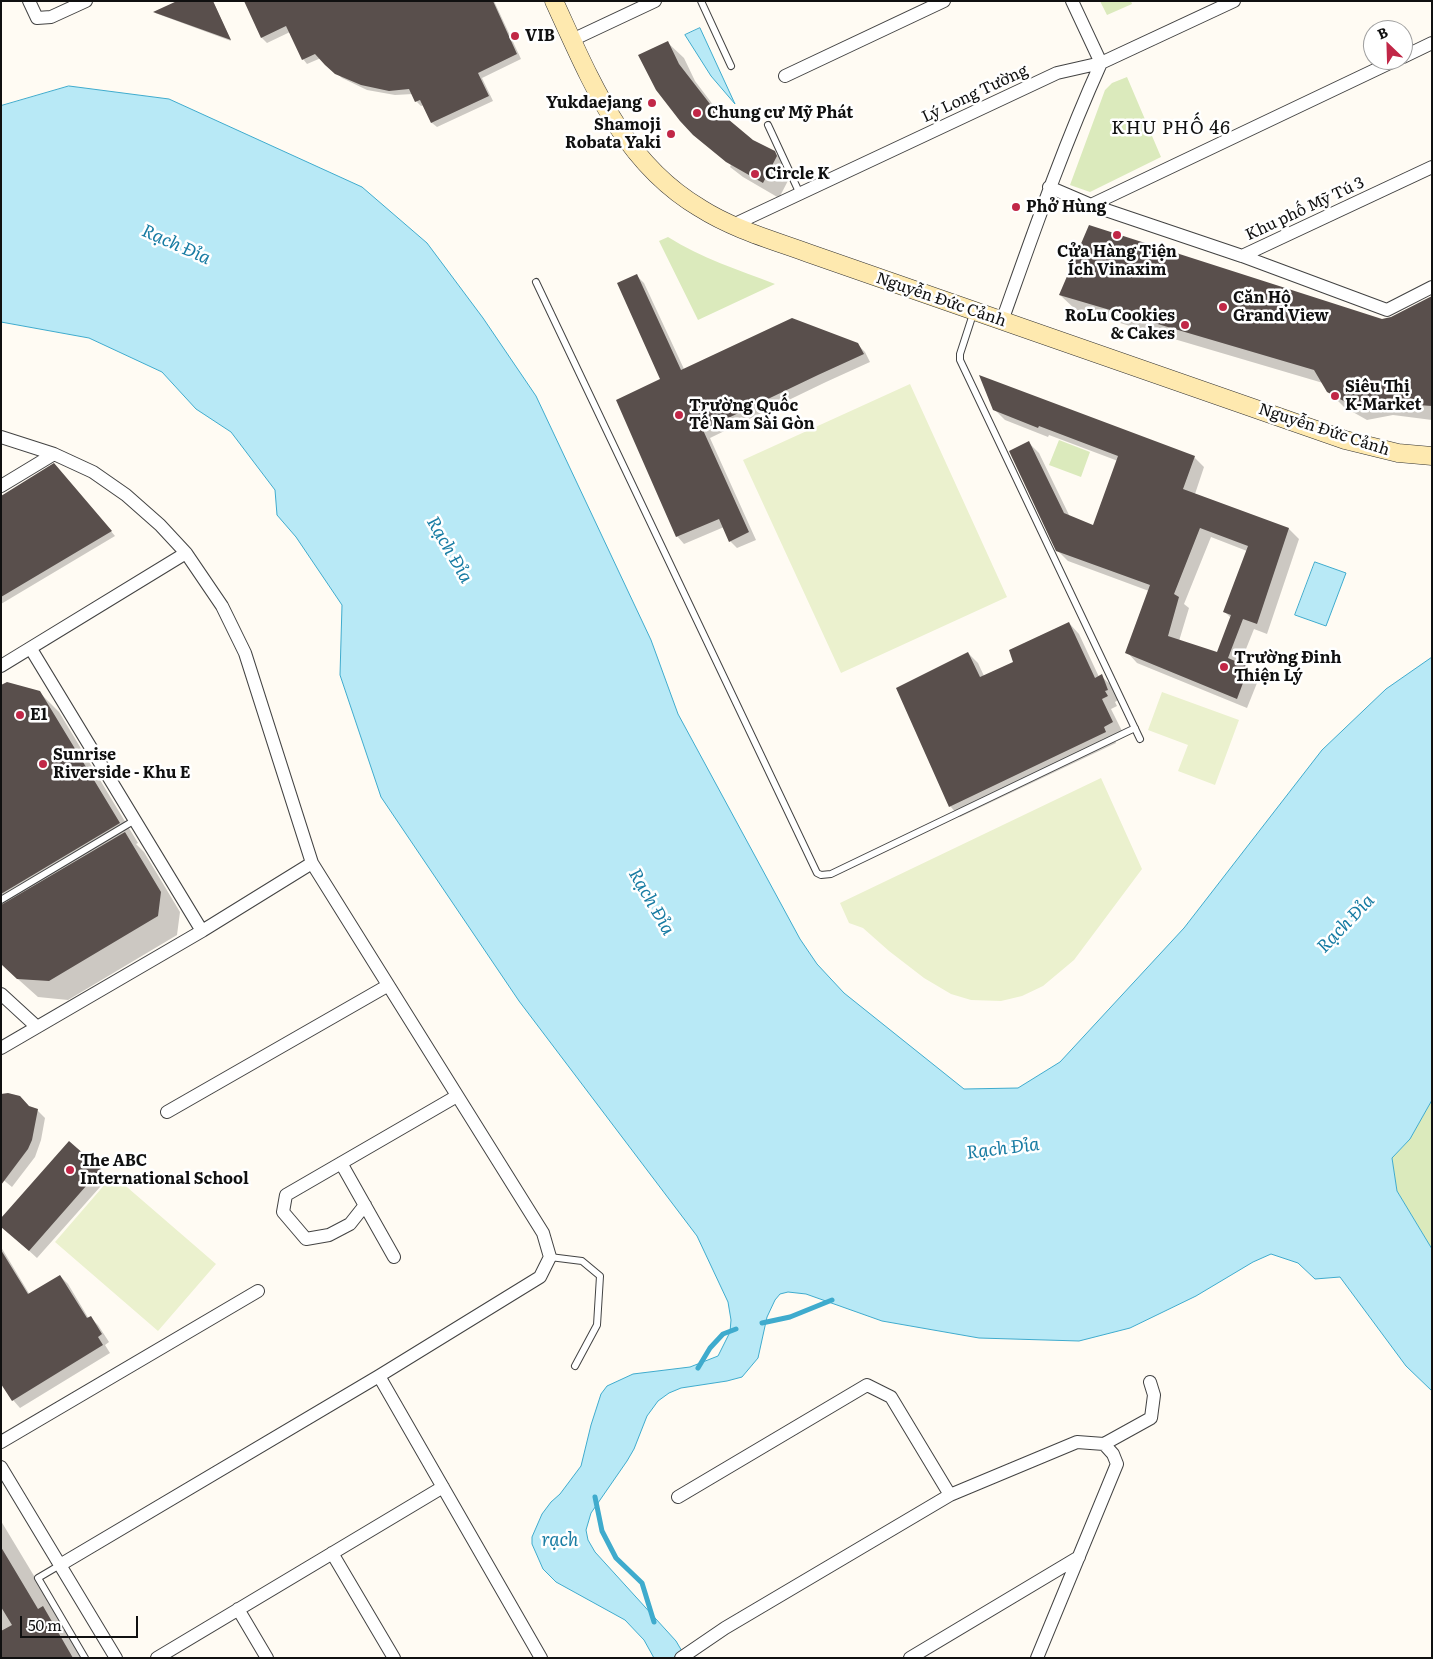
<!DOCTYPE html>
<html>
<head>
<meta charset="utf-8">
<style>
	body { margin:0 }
	#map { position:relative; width:1433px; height:1659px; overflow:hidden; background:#fffbf3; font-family:Literata,serif }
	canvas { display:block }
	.frame { position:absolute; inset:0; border:2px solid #101010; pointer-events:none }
	.north { position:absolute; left:1363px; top:20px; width:50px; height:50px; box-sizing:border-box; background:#fff; border:1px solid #9f9f9f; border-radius:50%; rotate:336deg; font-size:14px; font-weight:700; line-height:20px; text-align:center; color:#101010 }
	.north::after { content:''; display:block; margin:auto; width:18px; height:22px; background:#c12747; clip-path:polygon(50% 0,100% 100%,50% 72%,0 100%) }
	.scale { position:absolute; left:20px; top:1616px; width:118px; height:22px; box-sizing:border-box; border:2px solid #101010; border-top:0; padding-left:6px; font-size:15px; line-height:18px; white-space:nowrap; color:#101010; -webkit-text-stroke:4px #fff; paint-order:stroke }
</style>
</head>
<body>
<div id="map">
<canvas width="1433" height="1659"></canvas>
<div class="frame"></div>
<div class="north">B</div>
<div class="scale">50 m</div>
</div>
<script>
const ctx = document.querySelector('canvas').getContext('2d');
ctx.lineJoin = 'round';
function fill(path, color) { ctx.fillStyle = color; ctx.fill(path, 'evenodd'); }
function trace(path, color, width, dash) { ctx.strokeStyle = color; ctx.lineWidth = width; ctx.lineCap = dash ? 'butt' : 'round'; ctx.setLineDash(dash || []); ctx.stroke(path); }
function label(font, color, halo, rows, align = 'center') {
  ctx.font = font + ' Literata,serif'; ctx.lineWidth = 5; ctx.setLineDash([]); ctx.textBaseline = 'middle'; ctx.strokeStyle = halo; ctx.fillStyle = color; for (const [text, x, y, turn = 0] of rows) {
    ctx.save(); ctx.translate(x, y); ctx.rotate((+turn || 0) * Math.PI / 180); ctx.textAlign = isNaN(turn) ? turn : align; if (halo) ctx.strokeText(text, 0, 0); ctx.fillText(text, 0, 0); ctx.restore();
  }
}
fill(new Path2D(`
	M1100 1H1131L1132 4 1107 15Z
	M1127 77 1161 157 1090 192 1070 185 1105 90 1112 83Z
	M668 237C701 258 739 270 775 284L698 320 659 241Z
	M1059 440 1090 452 1081 477 1049 465Z
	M1432 1100V1249L1397 1191 1392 1158 1410 1139Z`), '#dbeabc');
fill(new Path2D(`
	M910 384 1007 597 841 673 743 460Z
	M1162 692 1239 720 1215 785 1178 771 1188 745 1148 730Z
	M1101 778 1142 869 1074 960 1043 986 1022 996 1001 1001 971 1000 951 994 924 978 889 951 863 928 849 923 840 903Z
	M113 1175 216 1264 158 1331 55 1242Z`), '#ebf1ce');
const water = new Path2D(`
	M700 28 735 104 711 76 685 35Z
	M69 86 169 99 362 187 427 243 483 318 536 396 651 640 678 714 800 939 817 964 844 993 964 1089 1018 1088 1060 1062 1184 928 1322 750 1386 689 1432 657V1100L1410 1139 1392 1158 1397 1191 1432 1249V1391L1406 1366 1340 1277 1315 1279 1298 1263 1271 1254 1253 1262 1196 1296 1130 1328 1079 1341 979 1338 882 1321 806 1294 788 1292 780 1294 775 1300 767 1317 758 1358 742 1377 727 1381 681 1388 669 1393 658 1401 647 1416 634 1449 627 1461 591 1513 586 1530 588 1540 595 1552 676 1641 686 1658H654L644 1640 625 1620 556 1582 543 1569 532 1544V1537L542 1514 551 1502 560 1494 581 1466 591 1425 601 1394 607 1386 633 1374 690 1367 718 1356 730 1332 731 1320 728 1302 697 1236 519 1001 381 797 340 675 342 605 296 537 277 515 275 490 231 432 196 409 162 372 89 338 1 322V106Z
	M1315 562 1346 573 1326 626 1295 615Z`);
fill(water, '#b8e9f6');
trace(water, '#3fabcd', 1);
fill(new Path2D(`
	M180 1H213L231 41 155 13Z
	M245 1H494L521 59 482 78 493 101 437 127 432 123 424 105 421 106 416 101 413 94 395 95 367 90 342 78 321 58 307 64 303 59 290 32 267 43 262 38Z
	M668 43 684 58 695 81 720 114 752 141 774 152 790 168 792 173 779 198 743 177 730 167 731 165 697 137Z
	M637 276 644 283 684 369 857 344 865 352 870 362 826 382 710 438 756 540 737 548 730 541 724 527 684 544 677 536 662 380Z
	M1060 295 1382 320 1388 319 1432 297V420L1393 415 1367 420 1344 407 1328 391 1323 383 1076 310Z
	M994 409 1194 457 1204 467 1195 494 1289 529 1299 539 1267 634 1254 629 1240 664 1248 668 1259 678 1247 708 1137 663 1127 652 1149 591 1068 561 1057 550 1029 443 1039 453 1070 517 1093 527 1118 461 1049 435 1048 437 1005 420ZM1211 537 1247 551 1225 612 1231 618 1217 654 1179 641 1189 608 1184 604Z
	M59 470 115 536 1 604V497Z
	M1069 623 1079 634 1099 677 1101 676 1112 686 1118 700 1115 702 1117 706 1111 709 1123 733 1114 738 1116 743 960 817 950 806 968 653 978 663 984 676 1015 663Z
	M1 687 39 692 59 712 138 843 136 844 144 852 180 912 177 935 68 1000 38 997 1 964Z
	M30 1108 37 1110 45 1118 41 1140 35 1157 12 1187 1 1178Z
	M100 1170 108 1178 37 1258 6 1230Z
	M1 1247 30 1295 60 1276 68 1284 89 1319 91 1318 98 1325 109 1342 105 1345 110 1353 20 1408 13 1400 1 1382Z
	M1 1521 69 1634 84 1650 89 1658H1Z`), '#0003');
trace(new Path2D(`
	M762 1323 790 1317 832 1300
	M698 1368 710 1348 723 1334 736 1329
	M595 1497 602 1531 616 1558 642 1583 654 1622`), '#3fabcd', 5);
fill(new Path2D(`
	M177 1H213L231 40 153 12Z
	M244 1H493L517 54 478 73 489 96 431 123 420 100 415 102 409 89 389 91 361 85 335 74 325 65 315 54 302 60 286 26 261 38Z
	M668 41 679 64 710 104 753 140 775 151 777 156 763 183 726 162 693 135 680 121 656 90 638 55Z
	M1089 225 1382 319 1391 317 1432 296V406L1404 404 1377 400 1351 405 1327 392 1314 370 1059 295Z
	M637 274 681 370 792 318 858 343 864 354 818 375 703 430 749 532 729 542 719 519 676 537 616 400 660 379 617 283Z
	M979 375 1195 456 1183 489 1289 528 1257 624 1243 619 1228 658 1249 667 1237 699 1125 653 1150 585 1056 551 1009 451 1029 441 1064 513 1093 525 1118 456 1039 426 1038 428 993 410ZM1200 528 1248 546 1223 612 1231 615 1217 652 1168 636 1179 597 1174 594Z
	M54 463 112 531 1 597V496Z
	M1069 622 1095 678 1102 674 1108 690 1105 691 1108 696 1102 699 1113 722 1104 727 1106 732 949 807 896 688 968 652 980 677 1013 662 1009 650Z
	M7 682 40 691 120 823 1 894V685Z
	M125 832 161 892 158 916 49 981 17 979 1 964V905Z
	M8 1093 20 1096 29 1106 38 1109 32 1140 28 1149 1 1185V1094Z
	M69 1141 101 1169 29 1251 1 1227V1218Z
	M1 1250 28 1294 60 1275 87 1318 91 1316 102 1334 98 1337 103 1345 12 1401 1 1384Z
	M1 1547 38 1609 43 1606 73 1658H1V1631L12 1625 1 1607Z`), '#594f4c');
const lane = new Path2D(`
	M701 1 731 66
	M768 125 800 194
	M536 282 817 873 821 875 831 874 1135 728
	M974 311 960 354V360L1140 739
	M1 900 135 820
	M550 1257 582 1261 600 1276 597 1325 575 1366
	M60 1565 38 1578 85 1658`);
const street = new Path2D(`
	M29 1 37 18 51 17 86 1
	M1072 1 1101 63
	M572 40 655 1
	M1403 57 1432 43
	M785 76 944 1
	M1049 187 1091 205 1242 256 1387 310 1432 287
	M1091 205 1396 60
	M733 225 1057 73 1101 63 1234 1
	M1242 256 1432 167
	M1002 321C1033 234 1063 147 1101 63
	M1 437 54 454 93 472 126 495 160 525 186 553 222 606 245 653 312 863 543 1233 550 1257 540 1277 379 1376 60 1565
	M1 486 54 454
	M31 649 202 931
	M1 666 186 553
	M1 994 37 1027
	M1 1048 202 931 312 863
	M167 1112 387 986
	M341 1163 394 1257
	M365 1205 350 1224 329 1235 306 1239 283 1212 286 1195 457 1096
	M379 1376 541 1658
	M1 1442 258 1291
	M1 1467 116 1658
	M678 1497 867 1385 891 1397 950 1495
	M332 1553 394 1658
	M238 1609 267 1658
	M157 1658 443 1487
	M681 1658 725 1628 950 1495 1077 1442 1104 1444 1151 1418 1154 1395 1150 1382
	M910 1658 1079 1557
	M1037 1658 1117 1464 1113 1454 1104 1444`);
const secondary = new Path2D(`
	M554 1C590 79 622 162 700 208 733 229 772 240 808 253L1345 440 1398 453 1432 456`);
trace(lane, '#434343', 8);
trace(street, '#434343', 14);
trace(secondary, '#323232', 19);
trace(lane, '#fff', 6);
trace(street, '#fff', 12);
trace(secondary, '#fee9af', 18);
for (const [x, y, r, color] of [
	[515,36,5,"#c12747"],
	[652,103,5,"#c12747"],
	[697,113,5,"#c12747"],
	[671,134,5,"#c12747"],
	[755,174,5,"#c12747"],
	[1016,207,5,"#c12747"],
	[1117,235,5,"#c12747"],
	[1223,307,5,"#c12747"],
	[1185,325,5,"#c12747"],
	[1335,396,5,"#c12747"],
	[679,415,5,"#c12747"],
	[1224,667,5,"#c12747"],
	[20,715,5,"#c12747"],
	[43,764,5,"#c12747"],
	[70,1170,5,"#c12747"]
]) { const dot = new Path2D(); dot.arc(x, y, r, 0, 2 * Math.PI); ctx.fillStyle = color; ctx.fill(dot); trace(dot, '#fff', 2); }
label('bold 16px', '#101010', '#fff', [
	["VIB",525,36],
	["Yukdaejang",642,103,"right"],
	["Chung cư Mỹ Phát",707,113],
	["Shamoji",661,125,"right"],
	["Robata Yaki",661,143,"right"],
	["Circle K",765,174],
	["Phở Hùng",1026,207],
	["Cửa Hàng Tiện",1117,252,"center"],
	["Ích Vinaxim",1117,270,"center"],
	["Căn Hộ",1233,298],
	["Grand View",1233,316],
	["RoLu Cookies",1175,316,"right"],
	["& Cakes",1175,334,"right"],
	["Siêu Thị",1345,387],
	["K-Market",1345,405],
	["Trường Quốc",689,406],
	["Tế Nam Sài Gòn",689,424],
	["Trường Đinh",1234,658],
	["Thiện Lý",1234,676],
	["E1",30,715],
	["Sunrise",53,755],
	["Riverside - Khu E",53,773],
	["The ABC",80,1161],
	["International School",80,1179]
], 'left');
label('16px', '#101010', '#fff', [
	["Lý Long Tường",975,94,-25],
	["Khu phố Mỹ Tú 3",1305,209,-25],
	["Nguyễn Đức Cảnh",941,300,19],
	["Nguyễn Đức Cảnh",1324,430,18]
]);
ctx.letterSpacing = '1px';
label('18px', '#101010', '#fff', [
	["KHU PHỐ 46",1171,129]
]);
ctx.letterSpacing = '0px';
label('italic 18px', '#187ca3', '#fff', [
	["Rạch Đỉa",176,245,24],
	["Rạch Đỉa",449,550,60],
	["Rạch Đỉa",651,902,60],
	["Rạch Đỉa",1346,924,-46],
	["Rạch Đỉa",1003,1149,-7],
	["rạch",560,1541]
]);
</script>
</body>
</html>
